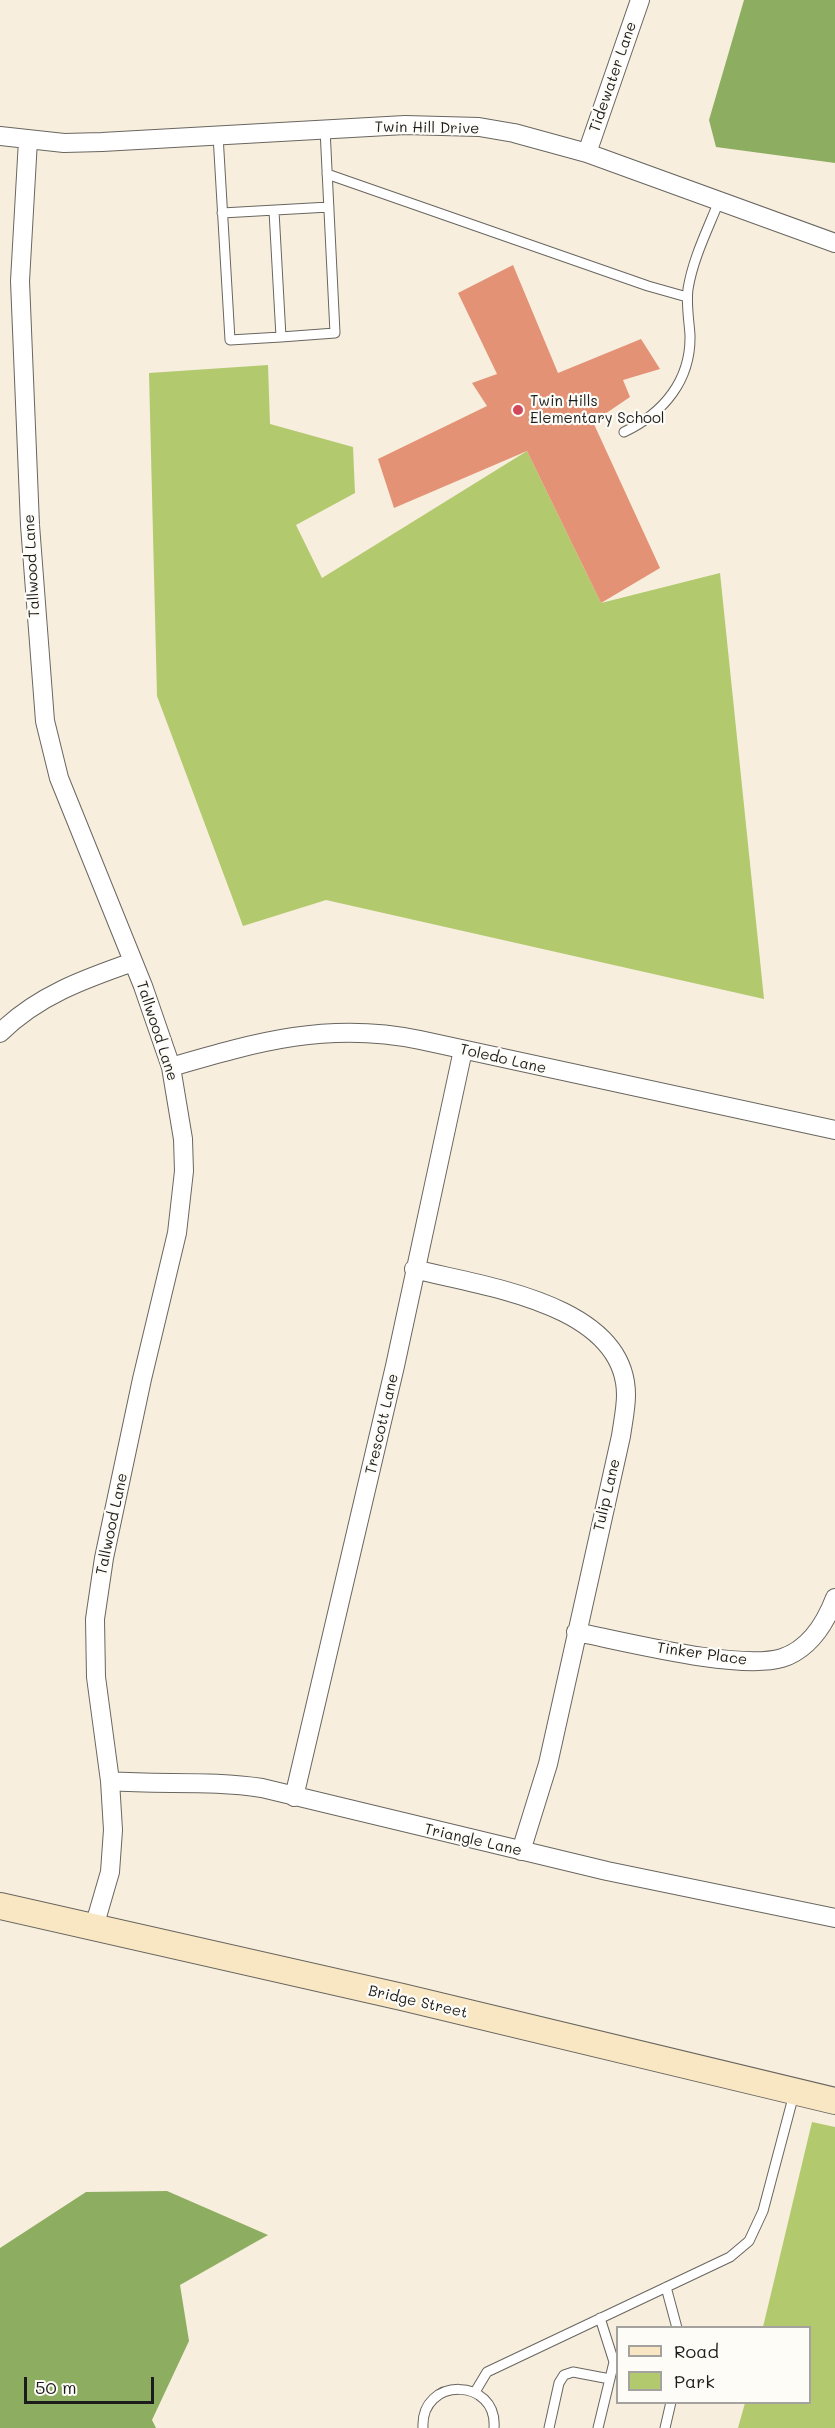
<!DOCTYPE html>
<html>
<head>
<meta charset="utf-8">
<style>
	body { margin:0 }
	#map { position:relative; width:835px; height:2428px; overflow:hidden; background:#f7eedd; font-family:Mali,sans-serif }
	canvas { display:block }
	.legend { position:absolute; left:616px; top:2326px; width:195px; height:78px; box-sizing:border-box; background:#fdfcf7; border:2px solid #a3a29f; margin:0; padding:8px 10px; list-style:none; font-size:18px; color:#1c1c1c }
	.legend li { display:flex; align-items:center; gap:12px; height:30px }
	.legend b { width:30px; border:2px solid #a3a29f }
	.scale { position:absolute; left:24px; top:2377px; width:130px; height:27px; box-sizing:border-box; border:3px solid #1c1c1c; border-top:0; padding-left:8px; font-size:18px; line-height:21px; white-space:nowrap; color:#1c1c1c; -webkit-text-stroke:4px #fdfcf7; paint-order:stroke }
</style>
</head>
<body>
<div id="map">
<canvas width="835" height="2428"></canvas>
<ul class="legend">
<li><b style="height:8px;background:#f9e7c3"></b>Road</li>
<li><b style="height:16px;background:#b2c96e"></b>Park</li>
</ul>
<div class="scale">50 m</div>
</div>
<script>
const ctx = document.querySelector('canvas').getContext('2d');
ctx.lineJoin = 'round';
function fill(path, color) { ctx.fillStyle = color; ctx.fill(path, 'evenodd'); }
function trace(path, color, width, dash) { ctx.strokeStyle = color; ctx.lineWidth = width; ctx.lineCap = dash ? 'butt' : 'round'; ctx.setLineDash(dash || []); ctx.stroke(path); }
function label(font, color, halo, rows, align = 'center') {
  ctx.font = font + ' Mali,sans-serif'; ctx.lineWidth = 4.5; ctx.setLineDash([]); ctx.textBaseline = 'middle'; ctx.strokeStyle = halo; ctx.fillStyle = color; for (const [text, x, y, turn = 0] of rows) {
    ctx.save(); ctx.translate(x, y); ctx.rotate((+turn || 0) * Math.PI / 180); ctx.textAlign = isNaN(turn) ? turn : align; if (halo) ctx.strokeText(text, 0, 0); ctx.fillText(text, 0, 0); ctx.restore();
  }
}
fill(new Path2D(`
	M268 365 270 424 353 447 355 493 296 525 322 578 527 451 601 603 720 573 764 999 326 900 243 926 157 696 149 373Z
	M812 2122 835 2127V2428H738L745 2403 810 2402V2328L763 2327Z`), '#b2c96e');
fill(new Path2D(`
	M744 0H835V163L716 147 709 120Z
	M167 2191 268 2235 180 2285 189 2341 152 2420 156 2428H0V2248L86 2192Z`), '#8dad61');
fill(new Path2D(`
	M513 265 558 373 641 339 660 369 623 380 630 397 593 422 660 568 601 603 527 451 394 508 378 459 487 406 472 383 497 374 458 293Z`), '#e49276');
const lane = new Path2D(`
	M218 135 230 340 281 337
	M327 174 648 286 687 297
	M274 211 281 337 335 333 325 129
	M222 213 329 207
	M624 432C664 413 691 380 690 335 689 320 686 304 688 289 693 258 708 229 719 201
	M666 2287 677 2328
	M475 2392 487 2372 730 2257 749 2241 763 2211 794 2094
	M423 2428C420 2376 498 2377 494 2428
	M549 2428 559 2383 564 2375 573 2372 610 2379
	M598 2428 614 2362 600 2318
	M665 2428 671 2402`);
const street = new Path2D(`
	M0 136 64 143 102 142 405 125 479 127 514 133 587 153 835 243
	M28 140 20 281 30 525 45 721 59 778 143 986 171 1067 183 1139 184 1171 177 1233 142 1379 104 1558 95 1619 96 1677 110 1781 113 1830 110 1872 94 1927
	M587 153 640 0
	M0 1033C37 996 84 979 133 962
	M171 1067C257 1042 329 1021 420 1040L835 1130
	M414 1269C480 1286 626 1303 626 1395 626 1408 623 1422 621 1436L548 1764 521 1851
	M576 1632C623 1641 739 1671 782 1658 810 1649 825 1624 835 1598
	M110 1781C161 1785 211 1780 262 1788L607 1871 835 1918
	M294 1797 395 1366 463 1050`);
const secondary = new Path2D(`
	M0 1906 402 1997 835 2101`);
trace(lane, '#696660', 11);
trace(street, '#696660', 20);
trace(secondary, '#696660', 28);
trace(lane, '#fff', 9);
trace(street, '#fff', 18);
trace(secondary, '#f9e7c3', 26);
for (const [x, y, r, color] of [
	[518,410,6,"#d1495b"]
]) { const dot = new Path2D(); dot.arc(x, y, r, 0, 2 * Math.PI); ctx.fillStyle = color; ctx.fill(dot); trace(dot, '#fdfcf7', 2); }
label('15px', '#1c1c1c', '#fdfcf7', [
	["Tidewater Lane",613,77,-71],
	["Twin Hill Drive",427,128,1],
	["Tallwood Lane",32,566,-93],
	["Tallwood Lane",157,1031,72],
	["Toledo Lane",503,1059,13],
	["Trescott Lane",382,1424,-77],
	["Tulip Lane",607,1495,-77],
	["Tallwood Lane",112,1524,-78],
	["Tinker Place",702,1654,8],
	["Triangle Lane",473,1840,13],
	["Bridge Street",418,2002,13]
]);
label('15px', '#1c1c1c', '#fdfcf7', [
	["Twin Hills",530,401],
	["Elementary School",530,418]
], 'left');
</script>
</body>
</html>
